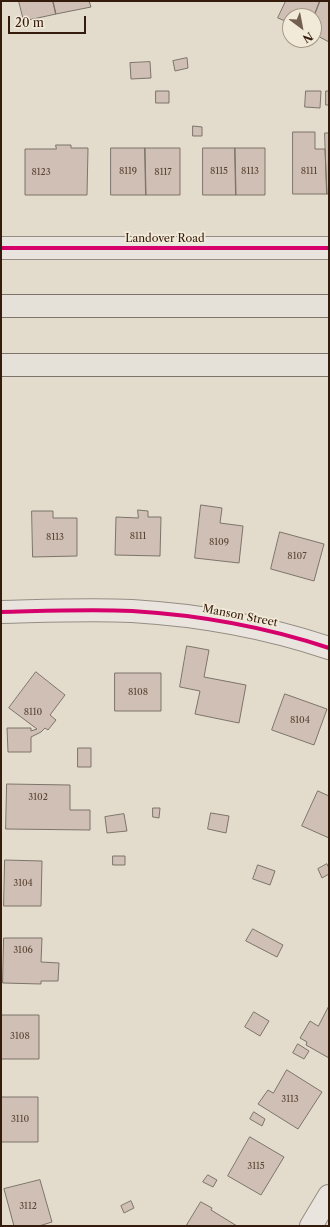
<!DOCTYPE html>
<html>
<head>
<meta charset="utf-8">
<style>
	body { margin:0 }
	#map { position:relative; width:330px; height:1227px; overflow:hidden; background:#e3dccd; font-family:"Libre Caslon Text",serif }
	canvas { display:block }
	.frame { position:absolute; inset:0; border:2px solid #351b0b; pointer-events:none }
	.north { position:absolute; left:282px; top:8px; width:40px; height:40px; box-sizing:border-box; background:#f2ead9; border:1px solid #a69787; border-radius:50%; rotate:148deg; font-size:11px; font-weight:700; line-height:16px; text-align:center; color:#351b0b }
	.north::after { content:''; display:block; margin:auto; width:14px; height:18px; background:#725f4f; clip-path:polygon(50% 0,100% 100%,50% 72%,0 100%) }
	.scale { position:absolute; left:8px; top:16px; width:78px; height:18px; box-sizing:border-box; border:2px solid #351b0b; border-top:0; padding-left:5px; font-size:12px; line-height:14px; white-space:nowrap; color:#351b0b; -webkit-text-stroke:3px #f2ead9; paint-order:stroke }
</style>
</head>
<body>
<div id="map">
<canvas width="330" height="1227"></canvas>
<div class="frame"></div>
<div class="north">N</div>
<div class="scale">20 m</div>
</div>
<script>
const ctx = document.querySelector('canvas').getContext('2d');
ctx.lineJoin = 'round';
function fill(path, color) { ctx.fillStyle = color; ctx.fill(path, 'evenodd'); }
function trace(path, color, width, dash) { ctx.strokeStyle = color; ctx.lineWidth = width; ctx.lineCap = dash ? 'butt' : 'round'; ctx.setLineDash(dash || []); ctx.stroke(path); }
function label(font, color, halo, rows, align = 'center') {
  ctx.font = font + ' "Libre Caslon Text",serif'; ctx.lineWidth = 3.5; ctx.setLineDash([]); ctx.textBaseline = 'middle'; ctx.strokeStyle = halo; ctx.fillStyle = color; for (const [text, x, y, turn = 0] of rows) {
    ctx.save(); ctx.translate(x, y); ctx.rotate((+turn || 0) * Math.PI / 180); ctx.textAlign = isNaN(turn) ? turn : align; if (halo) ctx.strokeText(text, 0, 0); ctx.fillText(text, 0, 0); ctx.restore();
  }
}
const building = new Path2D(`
	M19 1H53L56 14 24 21Z
	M53 1H89L91 7 56 14Z
	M286 1H320L314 16H290V23L278 18Z
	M320 1H329V42L314 34V16Z
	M187 58 188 68 175 71 173 61Z
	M150 62 151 78 131 79 130 63Z
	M156 91H169V103H156Z
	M306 91H321L320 108 305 107Z
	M326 91H329V105H326Z
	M193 126 202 127V136H193Z
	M293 132H315V149H325L327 194H293Z
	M325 133H329V194H327Z
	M56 145H71V148H88L87 195H25V149H56Z
	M111 148H145L146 195H111Z
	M145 148H180V195H146Z
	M203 148H235L236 195H203Z
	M235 148H265V195H236Z
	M201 505 222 508 220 523 243 526 239 563 195 558Z
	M138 510 148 511V517H161L160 556 115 555 116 517 138 518Z
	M32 511H53V518H77V556L33 557Z
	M280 532 324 544 314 581 271 569Z
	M187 646 209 650 204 677 246 685 239 723 195 714 200 691 180 687Z
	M36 672 65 695 50 715 56 720 48 730 45 728 41 732 31 737V752H8L7 728H31V731L37 729 9 708Z
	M115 673H161V711H115Z
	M285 694 327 709 314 745 272 730Z
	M78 748H91V767H78Z
	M7 784 70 785V810H90V830L6 829Z
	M318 791 329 796V838L302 826Z
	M153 808H160L159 818 153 817Z
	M211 813 229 816 226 833 208 829Z
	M124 814 127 831 107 833 105 817Z
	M113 856H125V865H113Z
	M5 860 42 861 41 906H4Z
	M327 864 329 868V874L322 878 318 869Z
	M258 865 275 871 270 885 253 879Z
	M253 929 283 945 277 957 246 941Z
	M4 938H42L41 962 59 963 58 981H41V984L3 983Z
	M329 1006V1058L306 1045 307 1042 300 1038 310 1021 318 1026Z
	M254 1012 269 1021 260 1036 245 1027Z
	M1 1015H39V1059H1Z
	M298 1044 309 1051 304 1059 293 1053Z
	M287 1070 322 1092 298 1129 258 1104 268 1090 273 1093Z
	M1 1097H38V1142H1Z
	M254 1112 265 1119 262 1126 250 1119Z
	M250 1137 284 1157 261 1195 228 1176Z
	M208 1175 217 1180 213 1187 203 1182Z
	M40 1180 52 1222 39 1226H14L4 1189Z
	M131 1201 134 1208 124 1213 121 1206Z
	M201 1202 212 1208 211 1210 237 1226H189L187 1225Z`);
fill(building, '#cfbfb4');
trace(building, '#7c746a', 1);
const minor = new Path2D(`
	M1 248H329
	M1 612C45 611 88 609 132 611 199 615 266 627 329 648
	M311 1226 329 1196`);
const major = new Path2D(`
	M1 306H329
	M1 365H329`);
trace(minor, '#958d83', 24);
trace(major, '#7c746a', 24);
trace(minor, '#e9e5de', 22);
trace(major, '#e5e1d9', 22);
trace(new Path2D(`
	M1 248H329
	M1 612C45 611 88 609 132 611 199 615 266 627 329 648`), '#d6006c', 4);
label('9px', '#5c4435', null, [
	["8119",128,171],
	["8115",219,171],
	["8113",250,171],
	["8111",309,171],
	["8123",41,172],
	["8117",163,172],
	["8111",138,536],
	["8113",55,537],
	["8109",219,542],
	["8107",297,556],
	["8108",138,692],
	["8110",33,712],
	["8104",300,720],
	["3102",38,797],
	["3104",23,883],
	["3106",23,950],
	["3108",20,1036],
	["3113",290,1099],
	["3110",20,1119],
	["3115",256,1166],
	["3112",28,1206]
]);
label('11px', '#351b0b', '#f2ead9', [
	["Landover Road",165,239],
	["Manson Street",240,616,11]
]);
</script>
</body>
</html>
